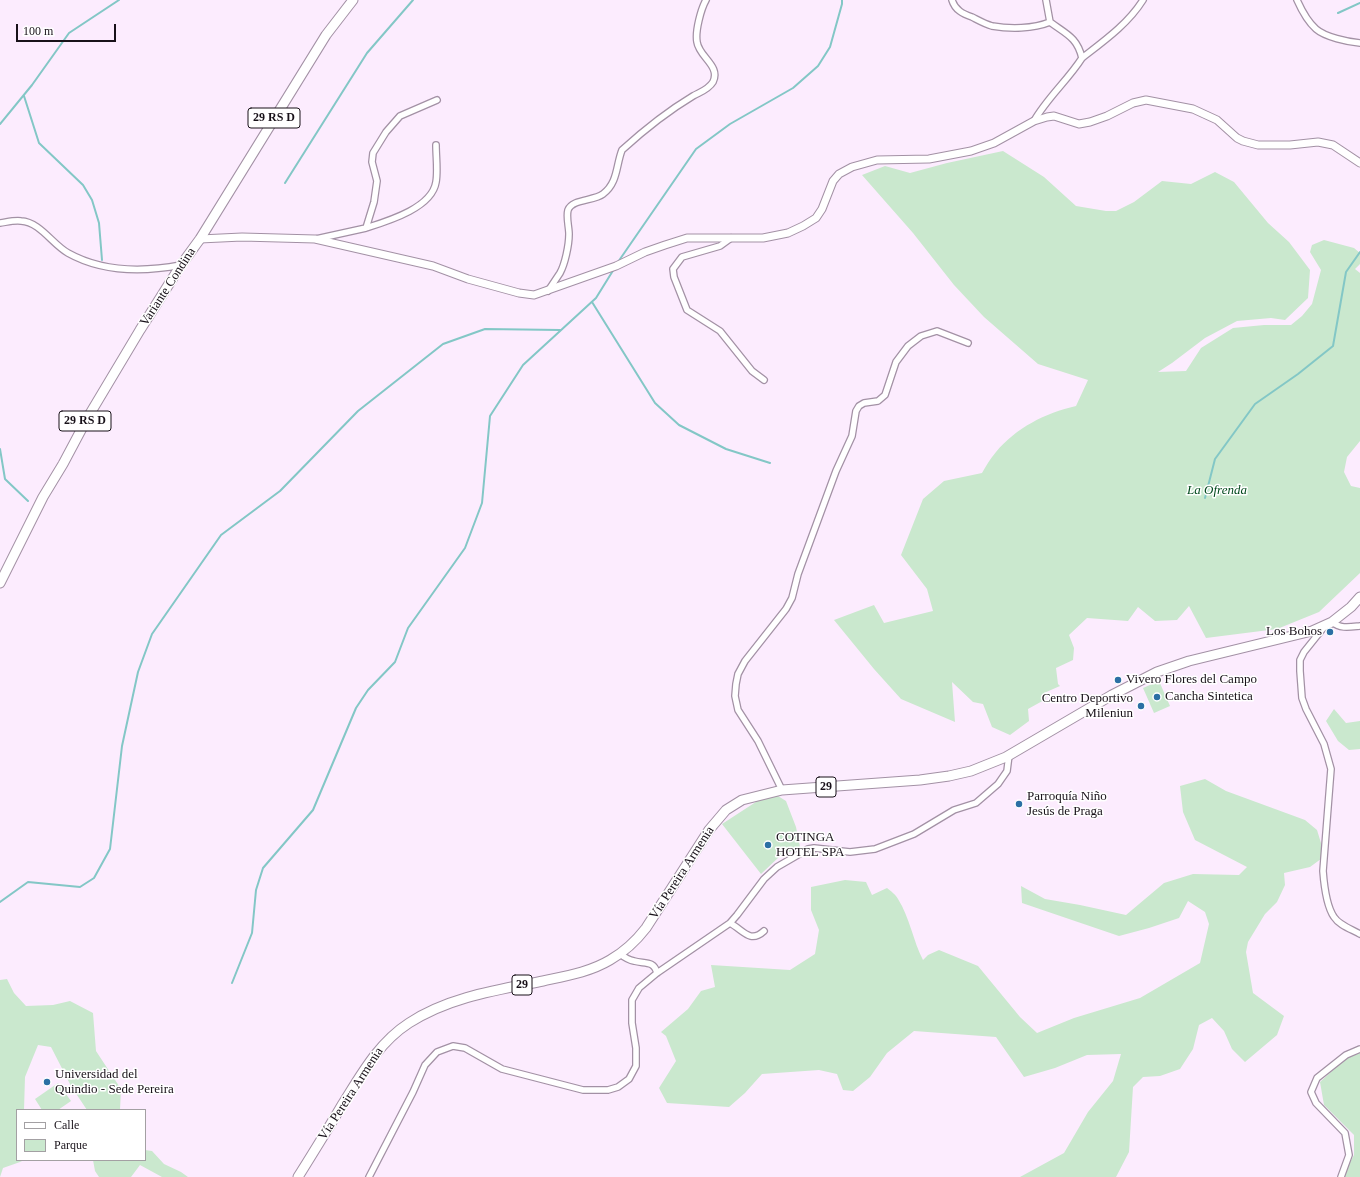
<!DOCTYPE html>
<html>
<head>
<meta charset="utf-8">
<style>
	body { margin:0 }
	#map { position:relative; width:1360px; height:1177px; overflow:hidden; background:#fcecfe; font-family:"Times New Roman",serif }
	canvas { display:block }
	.legend { position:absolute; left:16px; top:1109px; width:130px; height:52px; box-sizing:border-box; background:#fff; border:1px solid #a3a0a3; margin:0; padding:5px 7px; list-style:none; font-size:12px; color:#181119 }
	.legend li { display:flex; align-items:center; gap:8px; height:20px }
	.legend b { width:20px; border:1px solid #a3a0a3 }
	.scale { position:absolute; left:16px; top:24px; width:100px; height:18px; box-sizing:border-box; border:2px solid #181119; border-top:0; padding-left:5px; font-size:12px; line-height:14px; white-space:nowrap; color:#181119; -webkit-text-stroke:3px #fff; paint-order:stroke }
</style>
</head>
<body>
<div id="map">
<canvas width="1360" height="1177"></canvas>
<ul class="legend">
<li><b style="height:5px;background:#fff"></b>Calle</li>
<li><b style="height:11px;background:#cae8ce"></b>Parque</li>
</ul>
<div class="scale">100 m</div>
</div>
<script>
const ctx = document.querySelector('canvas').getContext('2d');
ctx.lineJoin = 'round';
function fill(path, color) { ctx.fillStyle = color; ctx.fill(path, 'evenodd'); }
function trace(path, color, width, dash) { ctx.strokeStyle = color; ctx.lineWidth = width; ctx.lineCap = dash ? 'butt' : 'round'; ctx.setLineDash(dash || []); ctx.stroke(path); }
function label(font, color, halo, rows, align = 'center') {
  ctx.font = font + ' "Times New Roman",serif'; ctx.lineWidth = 3; ctx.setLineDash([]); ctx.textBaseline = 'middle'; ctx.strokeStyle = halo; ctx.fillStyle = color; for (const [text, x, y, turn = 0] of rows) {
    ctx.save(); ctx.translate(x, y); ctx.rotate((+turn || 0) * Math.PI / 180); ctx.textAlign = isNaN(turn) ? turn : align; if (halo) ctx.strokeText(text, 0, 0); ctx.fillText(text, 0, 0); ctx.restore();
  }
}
fill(new Path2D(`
	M1003 151 1044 177 1076 206 1106 211H1116L1134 202 1162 181 1191 184 1215 172 1234 182 1268 223 1289 242 1310 270 1308 298 1285 320 1271 318 1237 321 1205 338 1172 363 1158 372 1186 371 1201 348 1233 328 1264 325H1291L1302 316 1312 304 1321 270 1310 252 1312 245 1324 240 1354 248 1360 253V264L1355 269 1360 273V441L1347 457 1344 472 1351 486 1360 488V573L1319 612 1277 629 1206 638 1189 606 1177 620 1155 621 1138 607 1128 621 1087 618 1069 635 1074 648 1073 660 1056 668 1058 684 1060 686 1044 693 1046 699 1028 709 1029 721 1010 735 992 727 983 704 973 702 952 682 955 722 901 699 874 669 834 620 874 605 884 623 933 611 927 589 901 555 923 499 944 481 982 473C986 466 990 459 996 452 1016 428 1045 413 1076 406L1088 380 1038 364 984 317 954 285 913 233 862 175 885 166 910 173 947 163Z
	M1159 681 1170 706 1154 713 1143 688Z
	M1334 709 1346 723 1360 721V749L1349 750 1338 741 1326 721Z
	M1205 779 1226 791 1305 820 1317 830 1325 856 1310 867 1284 873 1285 885 1277 902 1265 914 1248 942 1246 952 1253 993 1284 1016 1277 1035 1245 1062 1232 1049 1224 1031 1212 1018 1199 1025 1193 1049 1180 1069 1160 1076 1143 1077 1133 1087 1129 1152 1116 1177H1020L1064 1153 1088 1112 1113 1081 1121 1054 1087 1055 1055 1068 1024 1077 996 1037 914 1031 887 1053 870 1077 853 1091 843 1090 837 1074 819 1070 762 1074 745 1093 729 1107 667 1103 659 1088 676 1061 666 1036 661 1032 688 1009 701 991 715 987 711 965 790 970 815 954 819 930 811 910V887L845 880 866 882 872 895 887 888C891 891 896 895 898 899 910 918 913 941 923 960L928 955 939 950 978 966 1020 1017 1037 1033 1074 1018 1140 998 1200 963 1209 924 1205 912 1188 901 1179 918 1149 928 1119 936 1022 903 1021 886 1045 899 1080 905 1126 915 1164 883 1193 874 1239 875 1247 867 1195 840 1183 812 1180 786Z
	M778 796 786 801 796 827 800 847 779 857 761 874 722 824 762 798Z
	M7 979 14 993 26 1006 53 1005 70 1001 93 1013 96 1051 121 1089 120 1110H87L71 1086 51 1047 38 1045 25 1077 24 1110H17V1160H24L20 1162 3 1168 0 1177V980Z
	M1360 1052V1177H1342L1354 1155V1135L1324 1105 1320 1082 1347 1057Z
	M58 1083 71 1101 58 1110H42L35 1099Z
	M145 1150 152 1151 164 1164 181 1172 188 1177H162L140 1165 131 1177H99L95 1171 93 1160H145Z`), '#cae8ce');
trace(new Path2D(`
	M1338 13 1360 3
	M24 96 39 143 83 185 92 200 99 223 102 260
	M0 124 32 85 69 33 119 0
	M285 183 367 53 413 0
	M618 262 696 149 730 124 793 88 818 66 830 47 842 4V0
	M592 302 655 403 679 425 726 449 770 463
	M0 449 5 479 28 501
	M1205 498 1215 459 1255 404 1298 374 1333 346 1346 272 1360 252
	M0 902 28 882 80 887 94 878 110 849 122 746 138 672 152 634 221 535 280 491 358 411 443 344 485 329 560 330
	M232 983 252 933 256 890 263 868 313 810 356 708 368 690 395 662 408 628 465 548 482 503 490 416 523 365 596 298 614 269`), '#83c7c6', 2);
const minor = new Path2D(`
	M952 0C955 10 963 14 972 17 978 20 985 24 992 26 1010 29 1033 29 1050 22 1066 34 1077 37 1082 58 1068 80 1047 98 1034 121
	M1046 0 1050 22
	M1297 0C1301 9 1308 22 1316 29 1325 37 1348 42 1360 43
	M1082 58C1104 41 1128 24 1143 0
	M0 223C7 222 15 220 21 221 40 222 52 244 68 253 102 272 144 272 181 265
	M366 228C388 221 432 208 436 182 438 171 436 157 436 145
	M731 238 720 246 682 257 673 269 674 277 687 310 720 331 752 371 764 380
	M316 239 366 228 374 202 377 181 372 162 373 153 386 132 400 116 437 100
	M548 291C552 285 556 279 560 273 565 264 569 245 569 234 569 227 566 217 568 210 572 199 594 201 603 194 618 183 616 165 622 150 644 130 668 111 693 96 700 92 708 90 713 82 721 66 699 57 697 42 695 31 701 9 706 0
	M1332 622C1340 629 1350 627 1360 626
	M1324 627 1304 652 1300 660V671L1302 698 1306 709 1324 744 1331 769 1323 871C1324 884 1327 907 1334 917 1339 925 1351 929 1360 934
	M782 790 758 741 738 710 735 696 736 684 738 674 745 661 786 609 792 598 798 574 836 471 852 436 856 411 859 406 864 403 878 401 885 395 896 362 908 346 921 336 937 331 968 343
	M730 923C743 930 750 944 764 931
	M620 954C624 957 628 960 634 961 644 964 654 960 657 973
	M369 1177 413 1092 425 1065 437 1052 453 1046 465 1048 502 1069 583 1090H608L618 1087 629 1079 636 1066V1048L632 1023V1000L639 988 657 973 730 923 737 915 764 879 777 867 808 849 814 848 850 852 875 849 914 834 954 810 976 803 998 784 1007 771 1009 755
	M1341 1177 1349 1155 1345 1133 1316 1103 1311 1092 1317 1078 1346 1055 1360 1049`);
const tertiary = new Path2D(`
	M200 239 242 237 315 239 433 266 468 279 519 293 534 295 616 266 645 252 665 245 687 238H763L788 233 803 226 816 218 822 209 833 181 839 174 852 167 877 160 929 159 971 151 994 143 1034 121 1047 117 1054 116 1079 124 1090 122 1107 116 1133 103 1146 100 1193 109 1217 120 1237 138 1243 141 1258 145H1290L1318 142 1333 145 1360 163`);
const primary = new Path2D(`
	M298 1177C313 1153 328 1129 342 1105 361 1075 378 1043 409 1023 449 997 497 990 543 981 566 976 590 972 610 960 624 952 636 941 646 928L709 830 726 810 742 800 782 790 920 780 949 776 971 771 1006 757 1112 695 1157 672 1189 661 1312 631 1332 622 1351 607 1360 597`);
const trunk = new Path2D(`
	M0 583 43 497 63 464 88 417 140 330 181 265 200 239 326 35 353 0`);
trace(minor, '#a391a5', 8);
trace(tertiary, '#a391a5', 9);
trace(primary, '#a391a5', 11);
trace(trunk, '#a391a5', 11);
trace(minor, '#fff', 5.5);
trace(tertiary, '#fff', 7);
trace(primary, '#fff', 9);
trace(trunk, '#fff', 9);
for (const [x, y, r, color] of [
	[1330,632,4,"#2b6fa4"],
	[1118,680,4,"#2b6fa4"],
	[1157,697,4,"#2b6fa4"],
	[1141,706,4,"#2b6fa4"],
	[1019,804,4,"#2b6fa4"],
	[768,845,4,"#2b6fa4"],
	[47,1082,4,"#2b6fa4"]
]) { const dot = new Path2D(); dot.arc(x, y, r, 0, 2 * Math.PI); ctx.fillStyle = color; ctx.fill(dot); trace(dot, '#fff', 1.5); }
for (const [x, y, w] of [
	[274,118,52],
	[85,421,52],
	[826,787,20],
	[522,985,20]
]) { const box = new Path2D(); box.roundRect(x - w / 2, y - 10, w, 20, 3); ctx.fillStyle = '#fff'; ctx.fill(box); trace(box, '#181119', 1); }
label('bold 12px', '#181119', null, [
	["29 RS D",274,118],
	["29 RS D",85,421],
	["29",826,787],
	["29",522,985]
]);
label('13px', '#181119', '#fff', [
	["Variante Condina",168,287,-57],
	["Vía Pereira Armenia",682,873,-57],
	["Vía Pereira Armenia",351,1094,-57]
]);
label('italic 13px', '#00491c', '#fff', [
	["La Ofrenda",1217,491]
]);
label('13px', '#181119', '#fff', [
	["Los Bohos",1322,632,"right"],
	["Vivero Flores del Campo",1126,680],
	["Cancha Sintetica",1165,697],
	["Centro Deportivo",1133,699,"right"],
	["Mileniun",1133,714,"right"],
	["Parroquía Niño",1027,797],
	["Jesús de Praga",1027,812],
	["COTINGA",776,838],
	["HOTEL SPA",776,853],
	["Universidad del",55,1075],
	["Quindio - Sede Pereira",55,1090]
], 'left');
</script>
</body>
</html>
